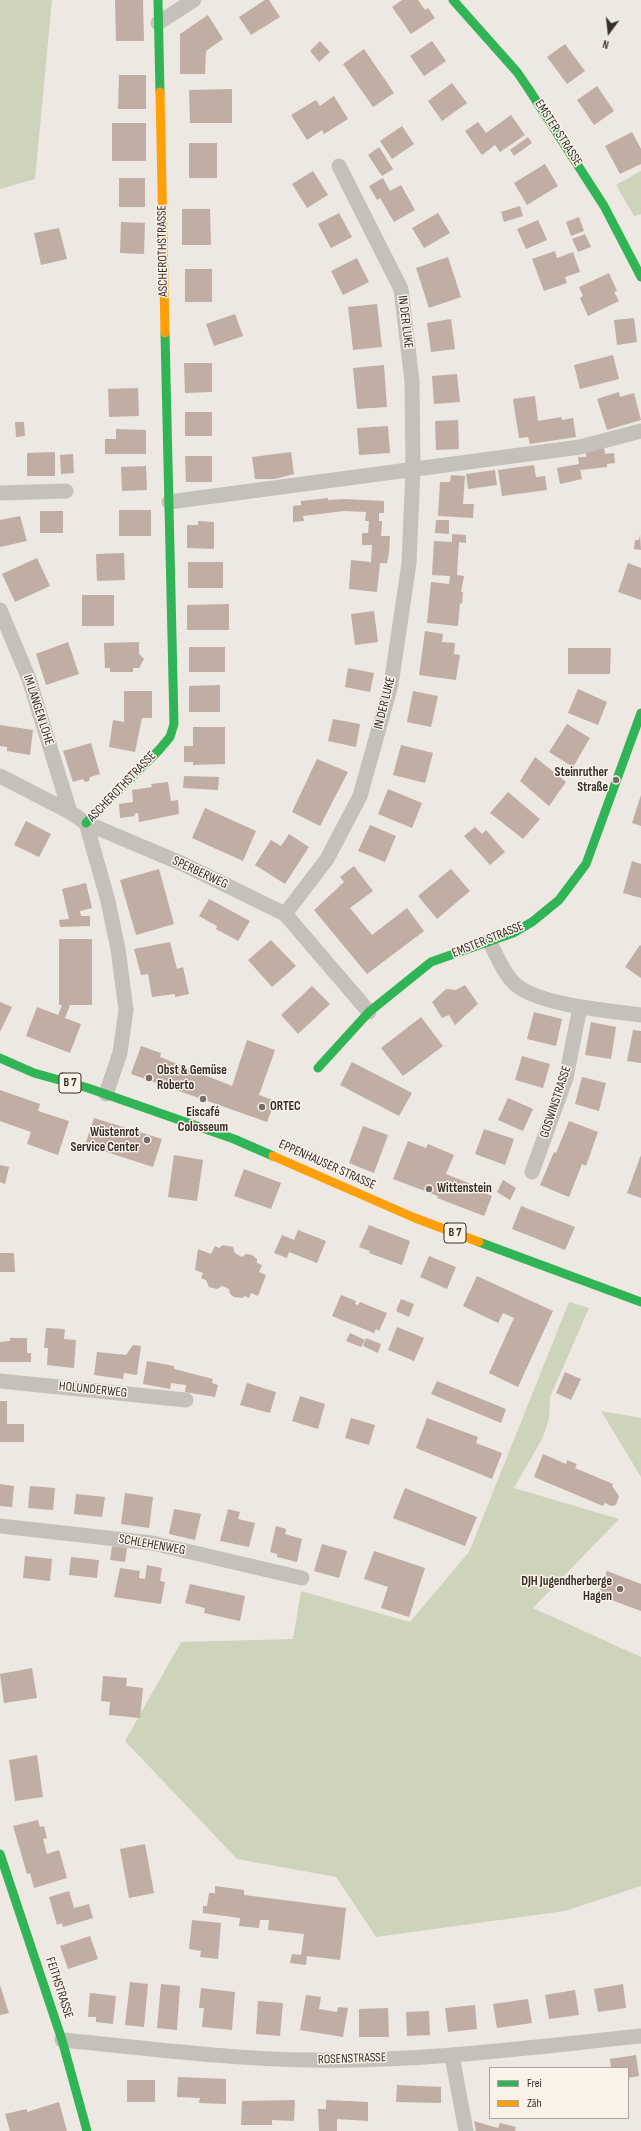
<!DOCTYPE html>
<html>
<head>
<meta charset="utf-8">
<style>
	body { margin:0 }
	#map { position:relative; width:641px; height:2131px; overflow:hidden; background:#ede8e2; font-family:"Sofia Sans Condensed",sans-serif }
	canvas { display:block }
	.legend { position:absolute; left:489px; top:2067px; width:140px; height:52px; box-sizing:border-box; background:#faf2e9; border:1px solid #aca39c; margin:0; padding:5px 7px; list-style:none; font-size:12px; color:#372d29 }
	.legend li { display:flex; align-items:center; gap:8px; height:20px }
	.legend b { width:20px; border:1px solid #aca39c }
	.north { position:absolute; left:589px; top:12px; width:40px; height:40px; -webkit-text-stroke:3px #faf2e9; paint-order:stroke; rotate:195deg; font-size:11px; font-weight:700; line-height:16px; text-align:center; color:#372d29 }
	.north::after { content:''; display:block; margin:auto; width:14px; height:18px; background:#372d29; clip-path:polygon(50% 0,100% 100%,50% 72%,0 100%) }
</style>
</head>
<body>
<div id="map">
<canvas width="641" height="2131"></canvas>
<ul class="legend">
<li><b style="height:5px;background:#30b455"></b>Frei</li>
<li><b style="height:5px;background:#ff9f0a"></b>Zäh</li>
</ul>
<div class="north">N</div>
</div>
<script>
const ctx = document.querySelector('canvas').getContext('2d');
ctx.lineJoin = 'round';
function fill(path, color) { ctx.fillStyle = color; ctx.fill(path, 'evenodd'); }
function trace(path, color, width, dash) { ctx.strokeStyle = color; ctx.lineWidth = width; ctx.lineCap = dash ? 'butt' : 'round'; ctx.setLineDash(dash || []); ctx.stroke(path); }
function label(font, color, halo, rows, align = 'center') {
  ctx.font = font + ' "Sofia Sans Condensed",sans-serif'; ctx.lineWidth = 3; ctx.setLineDash([]); ctx.textBaseline = 'middle'; ctx.strokeStyle = halo; ctx.fillStyle = color; for (const [text, x, y, turn = 0] of rows) {
    ctx.save(); ctx.translate(x, y); ctx.rotate((+turn || 0) * Math.PI / 180); ctx.textAlign = isNaN(turn) ? turn : align; if (halo) ctx.strokeText(text, 0, 0); ctx.fillText(text, 0, 0); ctx.restore();
  }
}
fill(new Path2D(`
	M0 0H52L35 179 0 189Z
	M641 171V214L634 216 616 185Z
	M569 1302 589 1308 550 1397 549 1419 543 1437 514 1488 619 1519 533 1608 641 1657V1886L565 1911 376 1937 336 1877 237 1859 125 1741 181 1642 293 1639 301 1591 410 1622 469 1552Z
	M601 1411 641 1418V1477Z`), '#ced3bc');
fill(new Path2D(`
	M115 0H143L144 41H116Z
	M265 0H269L280 17 251 35 239 17Z
	M402 0H418L425 10 428 8 435 18 411 34 392 7Z
	M208 15 223 39 206 51 205 74H180V34Z
	M320 41 330 52 319 62 310 51Z
	M432 41 446 61 424 76 410 56Z
	M565 44 585 71 567 84 547 57Z
	M364 49 394 93 373 107 343 64Z
	M119 75H146V109H118Z
	M452 83 467 103 442 121 428 101Z
	M597 86 614 111 594 125 577 100Z
	M232 89V123H190L189 90Z
	M334 96 348 119 324 134 322 130 307 140 291 115 316 100 320 106Z
	M511 115 525 135 500 152 495 145 482 155 465 131 478 122 486 133Z
	M112 123H146V161H112Z
	M402 126 414 144 392 159 380 141Z
	M632 132 641 149V164L620 174 605 146Z
	M528 137 532 143 514 156 510 150Z
	M189 143H217V178H189Z
	M379 147 393 169 382 176 368 155Z
	M545 164 558 186 527 205 514 183Z
	M313 171 328 195 307 208 292 184Z
	M119 178H145V207H119Z
	M383 178 390 191 401 185 415 210 394 222 380 198 377 200 369 186Z
	M520 206 523 216 504 222 501 212Z
	M182 209H210L211 245H182Z
	M339 213 352 237 331 248 318 224Z
	M438 213 450 233 424 248 412 228Z
	M579 217 584 231 571 236 566 222Z
	M538 220 547 240 526 249 517 229Z
	M121 222 145 223 144 254 120 253Z
	M59 228 67 259 41 265 34 233Z
	M585 234 591 247 578 252 572 239Z
	M555 251 557 258 573 252 580 272 565 277 567 283 544 291 532 259Z
	M448 257 461 297 429 308 416 268Z
	M357 258 369 282 343 295 331 271Z
	M185 269H212V302H185Z
	M609 273 617 291 614 292 619 301 588 316 580 298 583 296 579 287Z
	M377 304 382 347 353 350 348 307Z
	M235 314 243 336 214 346 206 324Z
	M634 318 637 342 617 345 614 320Z
	M451 319 455 349 431 352 427 323Z
	M613 355 619 379 580 389 574 365Z
	M184 363H212V392L185 393Z
	M384 365 387 407 357 409 353 368Z
	M457 374 460 402 434 404 432 376Z
	M138 388 139 416 109 417 108 389Z
	M619 392 620 397 634 393 641 420 607 430 597 399Z
	M535 396 538 421 561 417 562 420 573 418 576 437 530 444 528 437 519 438 513 399Z
	M185 412H212V436H185Z
	M458 420 459 449 436 450 435 421Z
	M15 422H24L25 436 16 437Z
	M388 426 390 453 359 455 357 428Z
	M116 429 146 430V454H105V439H116Z
	M604 448 605 454 614 453 615 463 607 464V467L580 470 578 457H586V450Z
	M55 452V476H27V453Z
	M291 452 294 474 275 479H255L252 457Z
	M73 454 74 473 61 474 60 455Z
	M185 456H212V482H186Z
	M579 464 582 479 560 484 557 468Z
	M534 465 536 477 545 476 547 490 502 496 498 470Z
	M146 466 147 490 122 491 121 467Z
	M495 470 497 485 468 489 466 474Z
	M451 475 465 476 463 504H474L473 518 438 516 440 482H450Z
	M328 498V500L345 499 384 501V513H379V521H382L381 536H390L389 553 387 563H380L377 592 349 589 351 560 371 562 372 545H362V533H368L369 521H365L366 512 344 511 303 516 304 521 293 522V506L301 505V501Z
	M119 510H151V536H119Z
	M40 511H63V533H40Z
	M20 516 27 541 0 547V520Z
	M436 520H449V534L435 533Z
	M198 521 214 522V549L187 548V525H198Z
	M452 534 466 535V543L459 542 457 575 464 576 461 592H463L462 604 460 603 458 626 427 623 431 582 449 584 450 576 432 575 434 541 452 542Z
	M640 534 641 550 634 549 635 540H639Z
	M124 553 125 580 97 581 96 554Z
	M37 558 50 586 15 602 2 574Z
	M188 562H223V588H188Z
	M628 563 641 568V600L618 592Z
	M82 595H114V626H82Z
	M229 604V630H187V605Z
	M374 611 378 642 355 645 351 614Z
	M425 631 443 634 442 642 455 643 454 654 460 655 456 680 419 675Z
	M68 642 79 674 46 685 36 654Z
	M139 642V654L144 659 139 668H133V672H110V668H105L104 643Z
	M189 647H225V672H189Z
	M568 648H611L610 674H568Z
	M348 668 374 673 370 692 345 687Z
	M220 685V712H189V686Z
	M578 689 607 702 598 725 568 713Z
	M124 691H152V718H142L135 752 109 747 113 720 124 722Z
	M413 691 438 696 431 727 407 722Z
	M333 719 360 724 356 747 328 741Z
	M567 724 590 738 573 767 549 752Z
	M0 725 33 730 30 755 7 751V747L0 746Z
	M193 727H225V764L193 765V762H184V746H193Z
	M91 743 100 774 90 777 89 781 85 782 83 779 73 782 63 751Z
	M401 745 433 753 425 783 393 775Z
	M535 757 566 782 549 806 520 781Z
	M317 759 348 772 320 826 292 812Z
	M184 776 219 777 218 790 183 788Z
	M168 782 171 801 178 800 179 814 139 822 138 813 134 814 135 816 120 818 119 804 133 802 132 790 152 787 151 784Z
	M388 789 422 803 412 828 378 814Z
	M508 792 540 819 523 839 490 813Z
	M641 795V826L632 823Z
	M205 808 256 831 243 861 192 838Z
	M26 821 51 834 39 857 14 845Z
	M370 825 396 836 385 862 358 851Z
	M475 827 482 834 486 830 505 852 490 865 464 836Z
	M289 834 309 847 285 884 255 865 271 840 281 846Z
	M632 861 641 864V898L623 893Z
	M354 866 373 891 350 908 372 935 407 908 424 931 367 974 314 910 344 882 340 877Z
	M159 869 174 924 136 935 120 880Z
	M451 869 470 891 437 919 418 896Z
	M86 883 92 908 80 911 81 916H90V926L60 927 59 920 69 919 62 889Z
	M209 899 250 921 238 941 216 929 217 926 199 916Z
	M59 939H92V1005H70L65 1018 81 1024 70 1053 26 1036 37 1007 58 1015 62 1005H59Z
	M271 940 296 966 272 987 248 960Z
	M170 942 177 969 183 967 189 994 175 997V994L152 997 148 974 141 975 134 949Z
	M640 945 641 946V978L625 967Z
	M465 985 478 1004 455 1025 449 1015 442 1018 432 1002 446 989 456 990Z
	M312 986 330 1004 298 1034 281 1015Z
	M0 1002 12 1007 0 1032Z
	M534 1012 562 1019 556 1046 527 1039Z
	M421 1017 443 1046 403 1076 381 1048Z
	M591 1022 616 1027 611 1059 585 1055Z
	M633 1030 641 1031V1063L627 1061Z
	M247 1040 275 1050 259 1095 275 1101 267 1122 131 1074 141 1046 161 1053 160 1057 232 1086Z
	M522 1056 550 1064 543 1088 515 1080Z
	M352 1062 412 1093 399 1116 340 1085Z
	M582 1077 606 1083 599 1111 575 1104Z
	M0 1090 40 1104 38 1111 69 1121 58 1155 27 1144 31 1132 0 1121Z
	M508 1098 533 1109 523 1131 498 1120Z
	M94 1118 162 1139 153 1167 85 1145Z
	M569 1121 598 1132 586 1166 582 1164 569 1197 540 1185 554 1152 556 1153Z
	M363 1126 388 1135 374 1173 349 1163Z
	M484 1129 514 1139 505 1165 475 1154Z
	M408 1141 426 1148 428 1144 454 1155 446 1174 481 1188 480 1191 492 1196 484 1216 437 1198 438 1196 393 1179Z
	M174 1155 203 1160 197 1201 168 1197Z
	M641 1155V1198L627 1193Z
	M0 1165 9 1167 5 1184 0 1182Z
	M244 1169 281 1183 271 1209 234 1196Z
	M503 1180 516 1188 510 1200 497 1192Z
	M521 1206 575 1227 565 1250 512 1229Z
	M369 1225 410 1241 402 1265 369 1253 370 1251 359 1247Z
	M298 1230 326 1241 317 1263 289 1252 287 1258 274 1253 282 1235 294 1240Z
	M223 1245 233 1247 235 1253 242 1257 246 1254 252 1255 257 1259V1263L262 1265 259 1272 266 1275 258 1296 251 1293 249 1298 245 1296 242 1298 234 1297 230 1294 229 1289 222 1286 217 1289 209 1287 206 1280 201 1278 203 1273 195 1270 198 1249 211 1254 215 1246 219 1248Z
	M0 1253H14L15 1272H0Z
	M429 1256 456 1267 447 1289 420 1277Z
	M477 1276 553 1311 518 1387 489 1373 514 1318 503 1313 498 1323 463 1306Z
	M341 1295 356 1301 355 1304 358 1305 360 1302 387 1313 379 1331 376 1329 374 1333 332 1316Z
	M401 1299 414 1304 409 1317 396 1311Z
	M397 1327 424 1338 414 1361 388 1350Z
	M46 1328 65 1329 64 1339 76 1340 74 1368 47 1365 48 1348H44Z
	M350 1333 365 1340 361 1347 346 1341Z
	M10 1338H27V1353H31V1362H0V1342L10 1341Z
	M366 1338 381 1344 378 1353 363 1346Z
	M133 1345 141 1346 137 1375 124 1373 123 1379 94 1375 97 1352 126 1355Z
	M147 1361 174 1366V1369L213 1379 212 1383 218 1385 215 1397 185 1392 186 1385 171 1383 170 1389 143 1384Z
	M565 1372 581 1379 571 1400 556 1393Z
	M437 1381 506 1409 501 1423 431 1394Z
	M247 1383 276 1392 270 1413 240 1405Z
	M300 1396 325 1404 318 1429 292 1421Z
	M0 1401H7V1424H24V1442H0Z
	M351 1418 375 1425 369 1445 345 1438Z
	M427 1418 478 1437 476 1443 502 1453 492 1479 416 1448Z
	M543 1454 566 1464 567 1460 577 1464 575 1468 613 1484 612 1486 619 1496 616 1505 611 1506 605 1503 603 1506 534 1477Z
	M0 1484 14 1486 12 1507 0 1506Z
	M30 1486 55 1488 53 1510 28 1508Z
	M405 1488 477 1517 465 1546 393 1518Z
	M125 1493 153 1497 149 1528 121 1524Z
	M76 1494 105 1497 102 1517 74 1514Z
	M174 1509 201 1514 195 1540 169 1534Z
	M228 1509 240 1512 238 1519 255 1523 249 1547 220 1541Z
	M276 1526 286 1529 285 1534 302 1539 297 1562 277 1557V1554L270 1552Z
	M322 1544 347 1551 339 1578 314 1571Z
	M112 1546 127 1548 125 1562 110 1560Z
	M374 1551 425 1568 409 1617 381 1608 388 1587 364 1579Z
	M25 1556 52 1559 50 1581 23 1578Z
	M71 1557 99 1560 97 1578 69 1575Z
	M147 1565 162 1568 160 1581 165 1582 161 1604 114 1597 120 1568 140 1571 139 1578 145 1579Z
	M607 1571 641 1584V1611L598 1595Z
	M190 1584 245 1596 240 1621 204 1613 205 1608 185 1603Z
	M32 1668 37 1698 4 1703 0 1674Z
	M103 1676 127 1678 126 1686 143 1688 140 1718 109 1715 110 1702 101 1701Z
	M37 1755 43 1797 15 1801 9 1760Z
	M38 1820 40 1827 44 1826 47 1838 43 1839 47 1854 59 1850 67 1878 34 1888 30 1873 27 1874 13 1826Z
	M145 1844 154 1893 129 1898 120 1849Z
	M215 1886 244 1890V1895L346 1908 340 1960 307 1956 306 1965 290 1963 292 1954 301 1955 304 1934 268 1930 269 1920H260L259 1928 239 1926 240 1918 203 1913V1906H207L209 1893H215Z
	M69 1891 74 1908 89 1904 93 1918 63 1927 62 1923 57 1925 49 1897Z
	M192 1920 221 1923 218 1959 200 1957 201 1951 189 1949Z
	M90 1936 98 1959 68 1969 60 1946Z
	M130 1982 148 1984 144 2027 125 2025Z
	M161 1984 180 1986 177 2030 157 2028Z
	M623 1984 626 2008 598 2012 594 1989Z
	M0 1985 9 2013 0 2015Z
	M201 1988 235 1992 232 2030 202 2027 204 2008H199Z
	M575 1990 579 2015 549 2019 545 1995Z
	M90 1993 116 1996 113 2024 96 2022V2017H88Z
	M306 1995 321 1997 319 2009 337 2012 338 2007 348 2008 343 2037 300 2030Z
	M528 1999 532 2023 497 2028 493 2004Z
	M258 2001 283 2003 280 2036 256 2034Z
	M475 2005 477 2029 448 2032 445 2008Z
	M388 2008 389 2037H359V2009Z
	M429 2011 430 2035 407 2036 406 2012Z
	M636 2055 639 2076 628 2078V2068H611L610 2059Z
	M178 2077 226 2079V2104L199 2103 200 2098 177 2097Z
	M127 2080H155V2102H127Z
	M397 2085 441 2087V2103L396 2102Z
	M295 2100 294 2121 272 2120V2125H241L242 2101Z
	M326 2100 368 2102V2121L337 2119V2131H319L318 2109H326Z
	M59 2102 67 2131H10L5 2114 27 2109V2112Z
	M474 2121 498 2128 500 2123 516 2127 515 2131H476Z`), '#c0ada3');
trace(new Path2D(`
	M158 23 194 0
	M0 493 66 491
	M169 502 580 447 641 431
	M0 610 29 679 70 812
	M0 776 70 812 86 823 183 864 285 914 369 1012
	M86 823 108 901 118 949 126 1010 120 1053 106 1094
	M285 914 327 859 360 796 391 685 409 563 413 469 412 381 401 289 339 166
	M489 941C496 954 502 970 512 981 532 1005 611 1011 641 1015
	M532 1172 566 1078 580 1007
	M0 1381 186 1400
	M0 1526 152 1543 302 1578
	M62 2040C145 2048 229 2059 312 2060 422 2062 532 2047 641 2036
	M452 2056 466 2131`), '#c6c0ba', 15);
trace(new Path2D(`
	M158 0 160 92
	M453 0 517 72 528 88 604 206 641 277
	M86 823 159 750 170 737 174 724 165 333
	M0 1058 34 1073 88 1088 234 1139 273 1156
	M318 1068 369 1012 431 962 513 933 532 922 559 900 586 864 641 713
	M479 1242 641 1302
	M0 1854 62 2040 87 2131`), '#30b455', 9);
trace(new Path2D(`
	M160 92 165 333
	M273 1156 415 1218 479 1242`), '#ff9f0a', 9);
for (const [x, y, r, color] of [
	[616,780,4,"#776e6a"],
	[149,1078,4,"#776e6a"],
	[203,1099,4,"#776e6a"],
	[262,1107,4,"#776e6a"],
	[147,1140,4,"#776e6a"],
	[429,1189,4,"#776e6a"],
	[620,1589,4,"#776e6a"]
]) { const dot = new Path2D(); dot.arc(x, y, r, 0, 2 * Math.PI); ctx.fillStyle = color; ctx.fill(dot); trace(dot, '#faf2e9', 1.5); }
for (const [x, y, w] of [
	[70,1083,22],
	[455,1233,22]
]) { const box = new Path2D(); box.roundRect(x - w / 2, y - 10, w, 20, 3); ctx.fillStyle = '#faf2e9'; ctx.fill(box); trace(box, '#372d29', 1); }
label('bold 12px', '#372d29', null, [
	["B 7",70,1083],
	["B 7",455,1233]
]);
label('13px', '#372d29', '#faf2e9', [
	["EMSTER STRASSE",558,133,57],
	["ASCHEROTHSTRASSE",163,251,-91],
	["IN DER LUKE",405,322,83],
	["IN DER LUKE",385,703,-76],
	["IM LANGEN LOHE",38,710,72],
	["ASCHEROTHSTRASSE",122,787,-46],
	["SPERBERWEG",200,873,25],
	["EMSTER STRASSE",488,940,-22],
	["GOSWINSTRASSE",556,1102,-72],
	["EPPENHAUSER STRASSE",327,1165,24],
	["HOLUNDERWEG",93,1390,6],
	["SCHLEHENWEG",152,1545,10],
	["FEITHSTRASSE",59,1988,72],
	["ROSENSTRASSE",352,2059,-2]
]);
label('bold 13px', '#372d29', '#faf2e9', [
	["Steinruther",608,773],
	["Straße",608,788],
	["Obst & Gemüse",157,1071,"left"],
	["Roberto",157,1086,"left"],
	["ORTEC",270,1107,"left"],
	["Eiscafé",203,1113,"center"],
	["Colosseum",203,1128,"center"],
	["Wüstenrot",139,1133],
	["Service Center",139,1148],
	["Wittenstein",437,1189,"left"],
	["DJH Jugendherberge",612,1582],
	["Hagen",612,1597]
], 'right');
</script>
</body>
</html>
